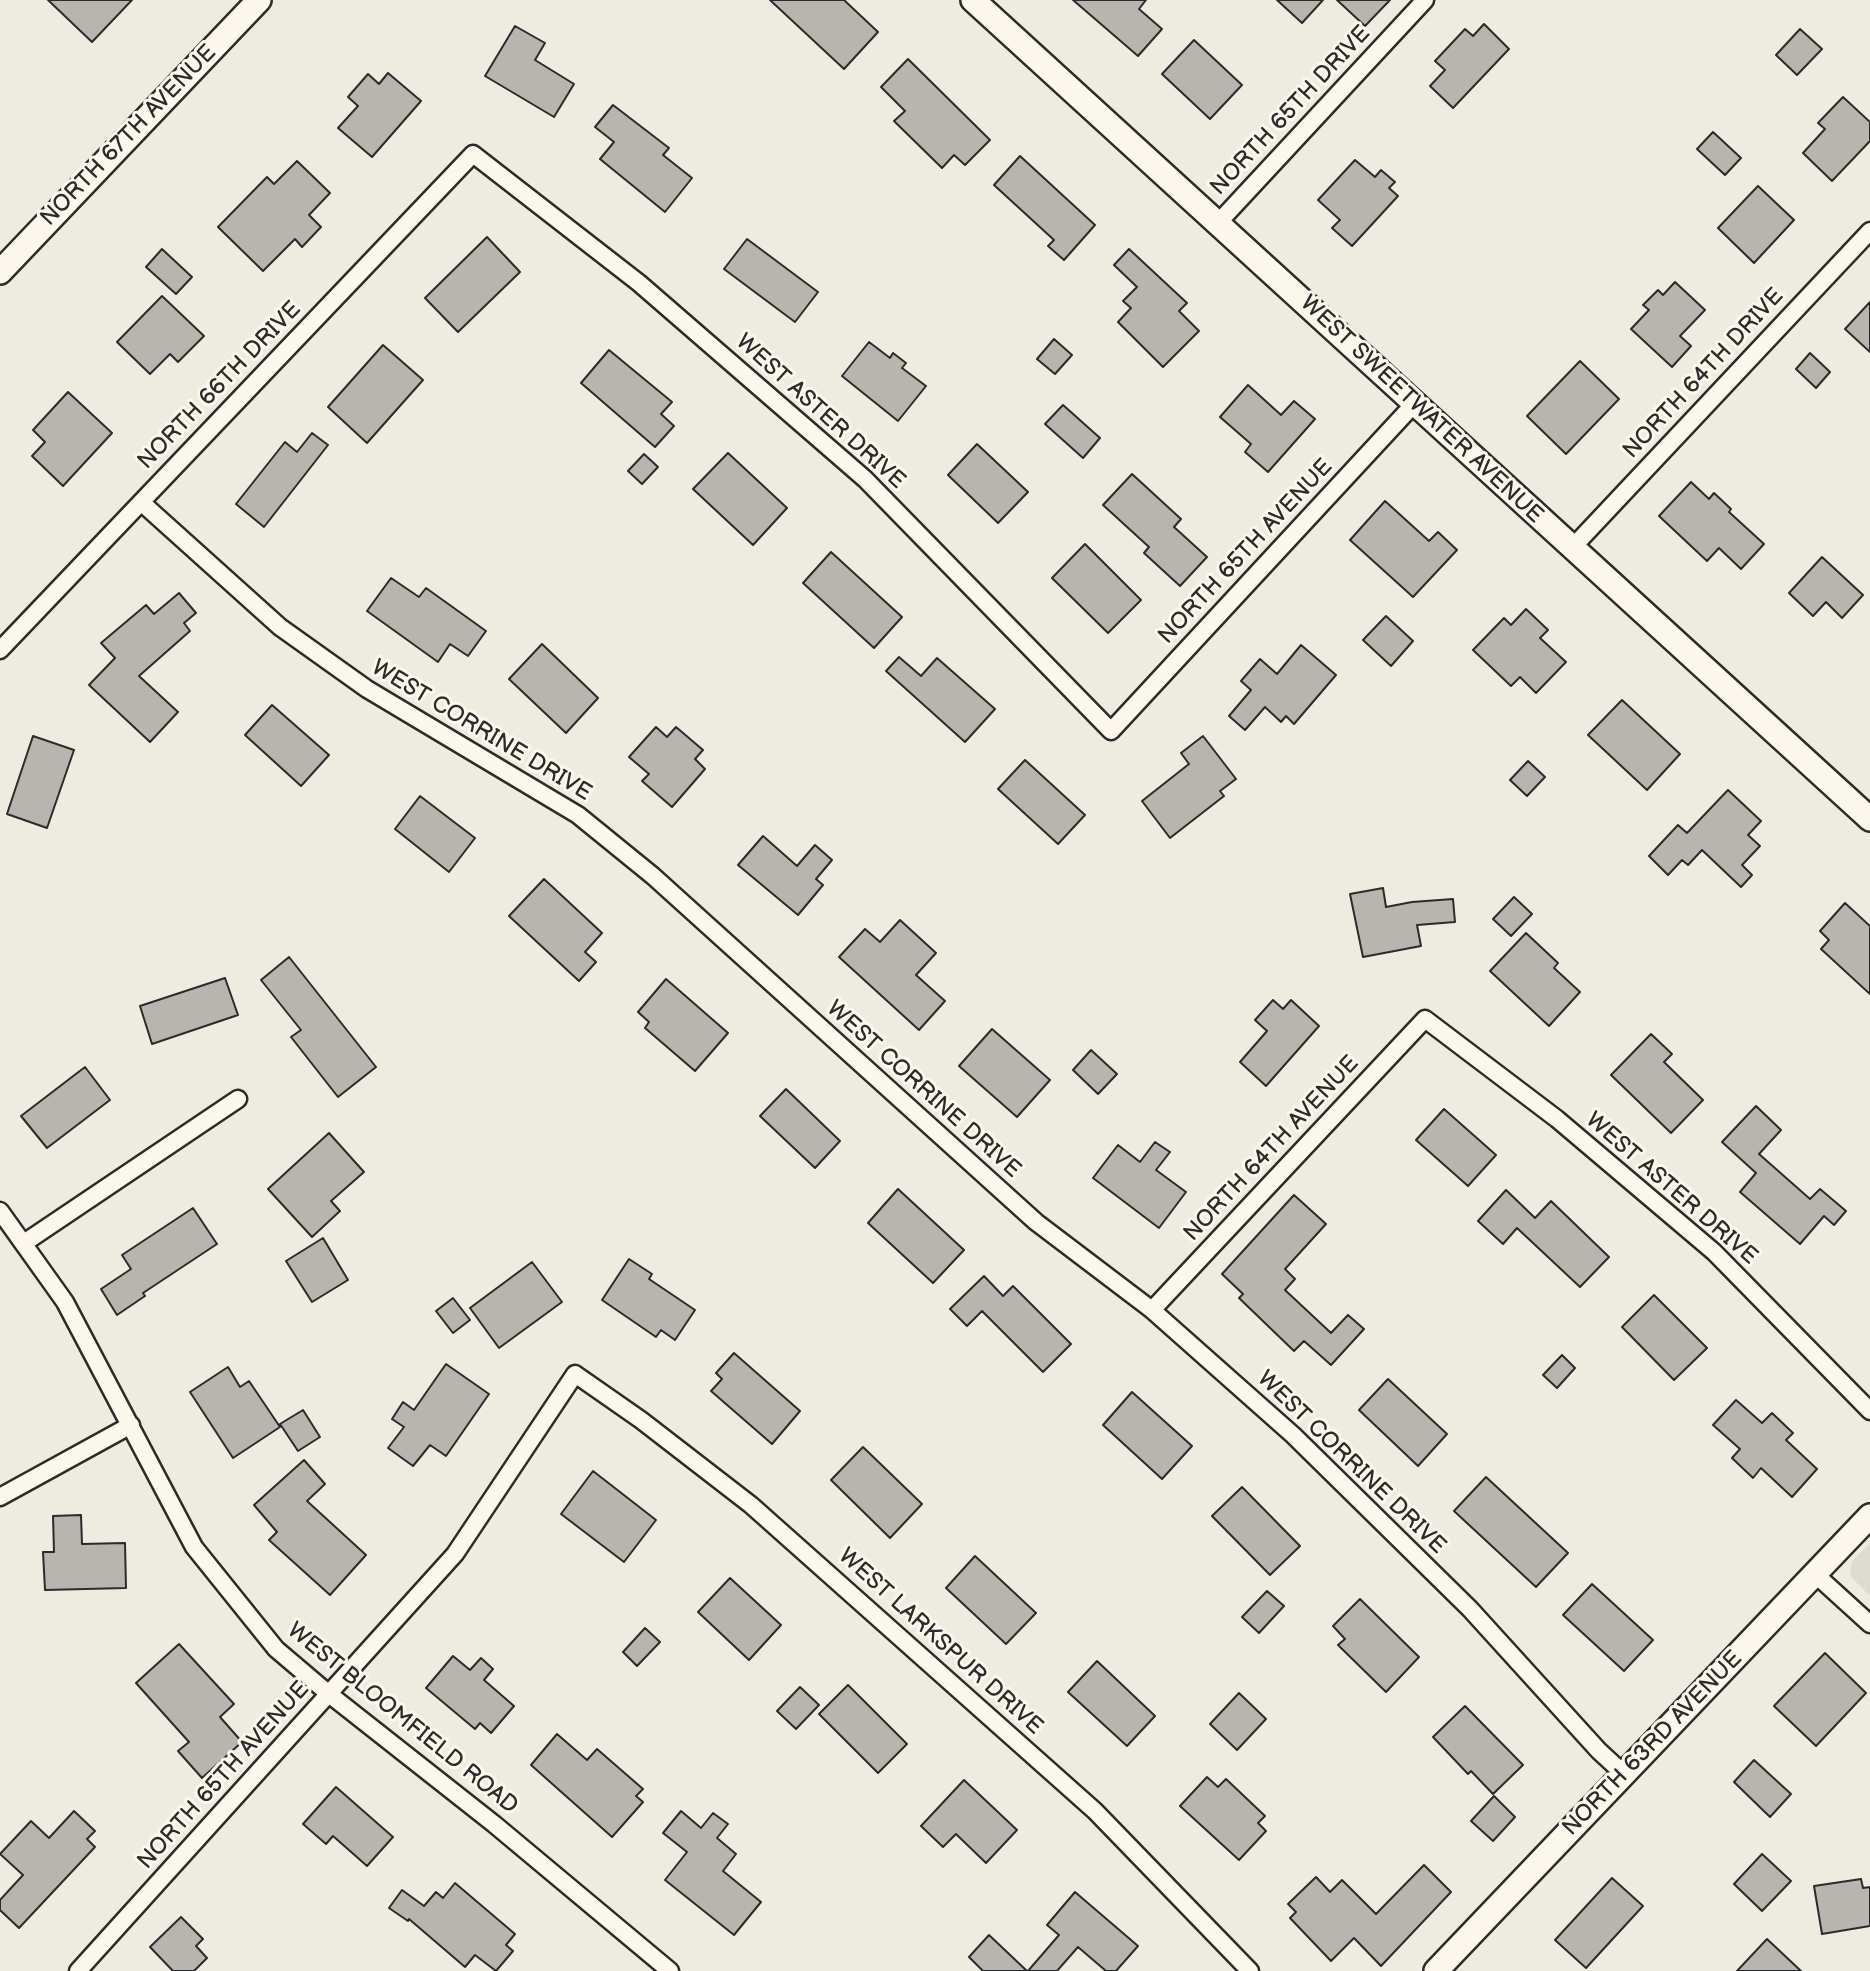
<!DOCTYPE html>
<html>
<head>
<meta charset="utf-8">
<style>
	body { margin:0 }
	canvas { display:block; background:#eeebe0 }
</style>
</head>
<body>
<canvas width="1870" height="1971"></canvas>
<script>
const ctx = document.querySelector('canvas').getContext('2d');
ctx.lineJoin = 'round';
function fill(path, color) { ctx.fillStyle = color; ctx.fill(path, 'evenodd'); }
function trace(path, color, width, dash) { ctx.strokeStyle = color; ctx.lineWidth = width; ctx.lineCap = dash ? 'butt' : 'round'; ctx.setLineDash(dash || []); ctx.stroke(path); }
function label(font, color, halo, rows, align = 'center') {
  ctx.font = font + ' "Balsamiq Sans",sans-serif'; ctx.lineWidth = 6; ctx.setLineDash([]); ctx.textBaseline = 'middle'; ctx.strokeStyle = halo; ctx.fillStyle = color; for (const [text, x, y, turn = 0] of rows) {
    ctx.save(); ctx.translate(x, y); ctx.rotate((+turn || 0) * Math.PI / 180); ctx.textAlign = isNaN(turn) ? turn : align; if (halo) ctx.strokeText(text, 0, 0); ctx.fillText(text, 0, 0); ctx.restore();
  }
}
fill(new Path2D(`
	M1870 1543V1596L1851 1577 1850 1568 1853 1560Z`), '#dedbd1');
const building = new Path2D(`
	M48 0H132L92 42Z
	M770 0H844L878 32 844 69Z
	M1073 0H1146L1139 9 1162 29 1138 56Z
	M1277 0H1323L1302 23Z
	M1337 0H1390L1365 26Z
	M1484 24 1509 49 1453 108 1430 86 1445 70 1435 61 1465 29 1473 36Z
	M515 26 545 43 535 60 574 84 554 117 485 76Z
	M1800 29 1822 49 1797 75 1776 55Z
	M1194 40 1242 85 1210 119 1162 74Z
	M908 59 990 140 965 165 954 155 942 168 894 121 905 111 881 87Z
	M388 73 421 101 372 157 338 128 358 106 348 97 368 74 379 84Z
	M1843 97 1870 122V141L1832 181 1803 153 1825 129 1818 123Z
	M613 105 669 148 663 155 692 178 665 212 600 159 614 142 595 127Z
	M1713 132 1741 158 1725 175 1697 149Z
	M1020 156 1095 225 1064 260 1048 246 1054 240 994 185Z
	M1355 160 1375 177 1381 170 1395 182 1389 188 1398 196 1352 246 1332 228 1340 220 1318 200Z
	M297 161 330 193 309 215 321 227 302 247 295 239 263 271 218 227 267 177 274 184Z
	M1758 186 1794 220 1754 263 1718 228Z
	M487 237 520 272 458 332 425 298Z
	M747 239 818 292 795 322 724 269Z
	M162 249 192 277 176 294 146 267Z
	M1129 249 1187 303 1179 311 1199 331 1163 367 1118 322 1131 308 1123 301 1137 287 1114 265Z
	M1675 282 1705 310 1680 336 1691 346 1672 367 1631 329 1649 310 1643 305 1658 290 1663 295Z
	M162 296 204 336 178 362 170 354 150 374 117 342Z
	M1870 302V352L1845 329Z
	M1054 339 1072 355 1055 374 1037 359Z
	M869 342 890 358 893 353 906 363 902 368 926 386 898 421 842 376Z
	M383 345 423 380 367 443 328 407Z
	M609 350 672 402 661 414 674 426 655 447 581 383Z
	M1810 353 1830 372 1816 388 1796 369Z
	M1580 361 1619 399 1566 454 1527 416Z
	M1248 385 1281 415 1294 401 1315 419 1268 472 1245 452 1251 444 1220 417Z
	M68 392 112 433 63 486 32 456 45 442 33 430Z
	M1063 405 1100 438 1083 458 1045 424Z
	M312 433 328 445 264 527 236 504 285 442 297 452Z
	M977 444 1028 492 998 523 948 475Z
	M728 453 787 508 753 545 693 489Z
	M644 454 658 467 642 484 628 471Z
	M1132 474 1181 519 1174 527 1207 557 1180 586 1144 553 1149 547 1103 505Z
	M1691 482 1709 499 1714 493 1731 509 1729 512 1764 544 1741 569 1719 548 1707 561 1659 516Z
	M1385 501 1429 541 1438 532 1457 550 1413 597 1350 540Z
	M1085 544 1141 600 1108 633 1052 578Z
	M831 552 902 617 874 648 803 583Z
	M1822 557 1863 595 1842 618 1826 602 1813 616 1789 593Z
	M391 578 419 597 426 588 486 631 468 656 450 644 438 662 367 611Z
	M179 593 196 613 184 623 190 631 139 676 178 712 150 742 89 685 115 658 101 643 146 605 154 614Z
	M1526 609 1548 630 1540 638 1566 662 1536 693 1520 677 1511 686 1473 650 1504 618 1511 625Z
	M1386 616 1413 641 1391 666 1363 640Z
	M542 644 598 698 566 733 509 679Z
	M1301 645 1336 675 1294 724 1286 716 1281 722 1265 707 1245 730 1229 716 1251 690 1241 681 1260 659 1277 674Z
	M899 657 921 676 937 658 995 709 965 742 886 671Z
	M1622 700 1680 754 1647 790 1588 735Z
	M272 705 329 755 301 786 245 735Z
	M656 727 667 737 676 727 703 750 695 759 705 769 672 807 642 781 649 774 629 757Z
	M33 736 74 750 47 828 7 814Z
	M1203 736 1236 779 1220 791 1224 796 1170 838 1142 801 1189 764 1181 753Z
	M1025 760 1085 815 1058 844 998 789Z
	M1528 761 1545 777 1527 796 1510 780Z
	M1728 790 1761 821 1748 835 1760 846 1742 865 1752 875 1741 887 1702 850 1688 865 1682 860 1668 875 1649 856 1678 825 1687 833Z
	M420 796 475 838 449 872 395 829Z
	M763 836 797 866 815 845 832 860 816 879 823 885 798 915 738 865Z
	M544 879 602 933 585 952 596 962 579 981 509 916Z
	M1383 888 1386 907 1412 902 1453 899 1455 922 1417 925 1421 946 1363 957 1350 894Z
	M1514 897 1532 914 1511 936 1493 919Z
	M1845 903 1870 926V994L1821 949 1829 940 1820 931Z
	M900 920 936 953 916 975 945 1001 919 1030 839 957 865 929 880 942Z
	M1526 933 1558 963 1554 968 1580 992 1549 1026 1490 971Z
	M289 957 376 1067 338 1097 291 1037 301 1030 261 980Z
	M225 978 238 1015 152 1044 140 1006Z
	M666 979 728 1033 695 1071 645 1028 649 1022 638 1012Z
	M1273 1000 1283 1009 1291 1000 1319 1026 1266 1086 1240 1062 1267 1031 1255 1020Z
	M992 1029 1050 1080 1017 1117 959 1066Z
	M1651 1034 1672 1054 1664 1062 1703 1100 1671 1133 1611 1075Z
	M1091 1050 1117 1074 1098 1094 1073 1070Z
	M85 1067 110 1100 47 1148 21 1116Z
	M786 1089 840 1141 815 1168 760 1116Z
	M1756 1106 1781 1130 1759 1154 1810 1199 1820 1189 1846 1211 1834 1225 1824 1216 1800 1244 1740 1192 1756 1173 1722 1142Z
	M1444 1109 1496 1155 1468 1186 1416 1140Z
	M329 1133 364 1172 331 1201 340 1211 312 1237 268 1189Z
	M1155 1142 1170 1152 1156 1170 1186 1192 1159 1228 1093 1178 1118 1145 1140 1162Z
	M898 1189 964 1250 933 1283 868 1223Z
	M1506 1190 1535 1218 1551 1201 1609 1257 1580 1287 1517 1228 1503 1244 1478 1221Z
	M1294 1195 1326 1224 1285 1269 1295 1279 1285 1290 1331 1333 1348 1315 1364 1329 1331 1365 1304 1341 1294 1351 1239 1298 1243 1294 1222 1274Z
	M193 1208 217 1244 143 1293 145 1296 117 1315 101 1289 131 1269 122 1255Z
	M323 1238 348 1280 312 1302 286 1261Z
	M629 1259 652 1274 649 1279 695 1310 675 1340 661 1330 656 1337 602 1300Z
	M532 1262 562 1302 499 1348 470 1308Z
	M984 1276 1003 1296 1013 1286 1071 1344 1043 1372 982 1311 967 1326 950 1309Z
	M1654 1295 1707 1348 1674 1380 1622 1327Z
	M453 1298 470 1320 453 1333 436 1311Z
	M734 1353 800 1411 772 1444 711 1391 722 1379 716 1373Z
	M1562 1355 1575 1368 1557 1388 1543 1375Z
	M446 1364 489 1394 446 1456 430 1445 413 1466 388 1448 404 1427 392 1419 403 1402 414 1410Z
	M228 1367 240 1387 249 1381 280 1427 233 1458 190 1392Z
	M1388 1379 1447 1434 1418 1466 1359 1410Z
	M1132 1392 1192 1446 1162 1479 1103 1425Z
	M1736 1400 1762 1423 1772 1413 1793 1433 1786 1440 1817 1469 1792 1497 1761 1468 1753 1478 1732 1458 1740 1449 1713 1425Z
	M303 1410 320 1437 298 1451 280 1424Z
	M863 1447 922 1504 890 1538 831 1480Z
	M304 1460 325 1484 307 1501 366 1555 330 1595 269 1540 277 1532 254 1505Z
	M593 1471 656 1520 624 1562 561 1514Z
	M1486 1477 1568 1553 1536 1587 1454 1511Z
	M1242 1487 1300 1546 1270 1575 1212 1516Z
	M81 1515 82 1544 125 1543 126 1588 45 1590 43 1552H54L53 1516Z
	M975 1556 1036 1613 1006 1644 946 1588Z
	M730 1578 781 1625 749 1660 698 1612Z
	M1592 1584 1653 1640 1624 1671 1563 1615Z
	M1267 1591 1284 1606 1259 1633 1242 1617Z
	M1360 1599 1419 1657 1386 1692 1338 1645 1345 1639 1333 1626Z
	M645 1628 660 1642 637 1666 623 1652Z
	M179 1644 234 1704 220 1717 242 1742 202 1778 178 1751 189 1742 136 1683Z
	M1825 1653 1866 1693 1816 1746 1774 1706Z
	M453 1656 470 1670 481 1658 493 1669 484 1680 514 1706 491 1733 480 1723 475 1729 426 1688Z
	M1097 1661 1155 1716 1127 1746 1068 1692Z
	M848 1685 907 1744 878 1773 819 1714Z
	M800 1687 819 1705 796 1729 777 1711Z
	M1239 1693 1266 1719 1237 1750 1210 1724Z
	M1465 1706 1523 1765 1493 1794 1471 1771 1468 1774 1433 1737Z
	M557 1734 587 1760 597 1749 643 1789 636 1796 643 1802 612 1837 531 1765Z
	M1754 1760 1791 1794 1770 1817 1734 1782Z
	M1207 1777 1218 1787 1226 1779 1265 1816 1258 1823 1266 1831 1239 1860 1180 1806Z
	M964 1780 1017 1830 986 1863 956 1834 943 1847 921 1826Z
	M336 1787 393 1837 367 1866 333 1836 326 1844 303 1824Z
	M1494 1796 1515 1817 1493 1841 1471 1821Z
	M74 1811 95 1831 87 1839 95 1847 19 1928 0 1910V1900L23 1875 0 1854 31 1821 49 1838Z
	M681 1811 701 1828 713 1813 728 1824 717 1838 736 1854 723 1871 761 1902 734 1935 665 1880 687 1852 663 1833Z
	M1762 1854 1791 1881 1762 1911 1734 1884Z
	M1424 1865 1451 1892 1381 1966 1354 1938 1331 1961 1290 1918 1296 1912 1288 1904 1316 1877 1330 1892 1342 1880 1376 1914Z
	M1612 1878 1643 1906 1586 1968 1555 1940Z
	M1861 1879 1863 1888 1870 1887V1926L1822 1934 1814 1886Z
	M455 1883 515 1934 506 1945 513 1951 496 1971 475 1955 465 1967 409 1919 408 1921 389 1908 402 1890 424 1906 436 1892 443 1898Z
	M1075 1892 1138 1946 1116 1971H1106L1078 1947 1057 1971H1028L1059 1935 1047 1925Z
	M181 1917 203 1939 196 1946 207 1958 194 1971H173L150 1947Z
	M989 1935 1027 1971H983L969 1957Z
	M1767 1939 1801 1971H1737Z`);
fill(building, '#b8b5ae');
trace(building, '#2b2b2b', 2);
const street = new Path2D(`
	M1218 223 1425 0
	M141 502 280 627 367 689 578 815 653 876 1036 1222 1152 1310 1293 1435 1470 1609 1599 1751 1624 1774
	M1572 548 1870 231
	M0 650 473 154 639 283 865 479 1111 731 1414 404
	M0 1211 65 1302 194 1547 276 1649 329 1694 494 1824 670 1971
	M24 1243 238 1099
	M1152 1310 1425 1019 1557 1119 1714 1252 1870 1411
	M0 1497 131 1425
	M1815 1574 1870 1624
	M78 1971 455 1554 575 1374 641 1420 751 1505 1095 1811 1250 1971`);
const secondary = new Path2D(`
	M973 0 1870 819
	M0 272 259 0
	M1436 1971 1870 1516`);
trace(street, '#2b2b2b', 21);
trace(secondary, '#2b2b2b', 28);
trace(street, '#fbf7ec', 16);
trace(secondary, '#fbf7ec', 23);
label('23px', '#2b2b2b', '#fbf7ec', [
	["NORTH 65TH DRIVE",1291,111,-47],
	["NORTH 67TH AVENUE",129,136,-46],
	["NORTH 64TH DRIVE",1704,374,-47],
	["NORTH 66TH DRIVE",220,386,-46],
	["WEST SWEETWATER AVENUE",1421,410,43],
	["WEST ASTER DRIVE",820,412,42],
	["NORTH 65TH AVENUE",1246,552,-47],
	["WEST CORRINE DRIVE",481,731,31],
	["WEST CORRINE DRIVE",923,1090,42],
	["NORTH 64TH AVENUE",1272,1149,-47],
	["WEST ASTER DRIVE",1671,1189,41],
	["WEST CORRINE DRIVE",1351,1463,44],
	["WEST LARKSPUR DRIVE",940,1642,42],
	["WEST BLOOMFIELD ROAD",402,1719,39],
	["NORTH 63RD AVENUE",1653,1744,-46],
	["NORTH 65TH AVENUE",224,1776,-48]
]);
</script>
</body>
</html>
